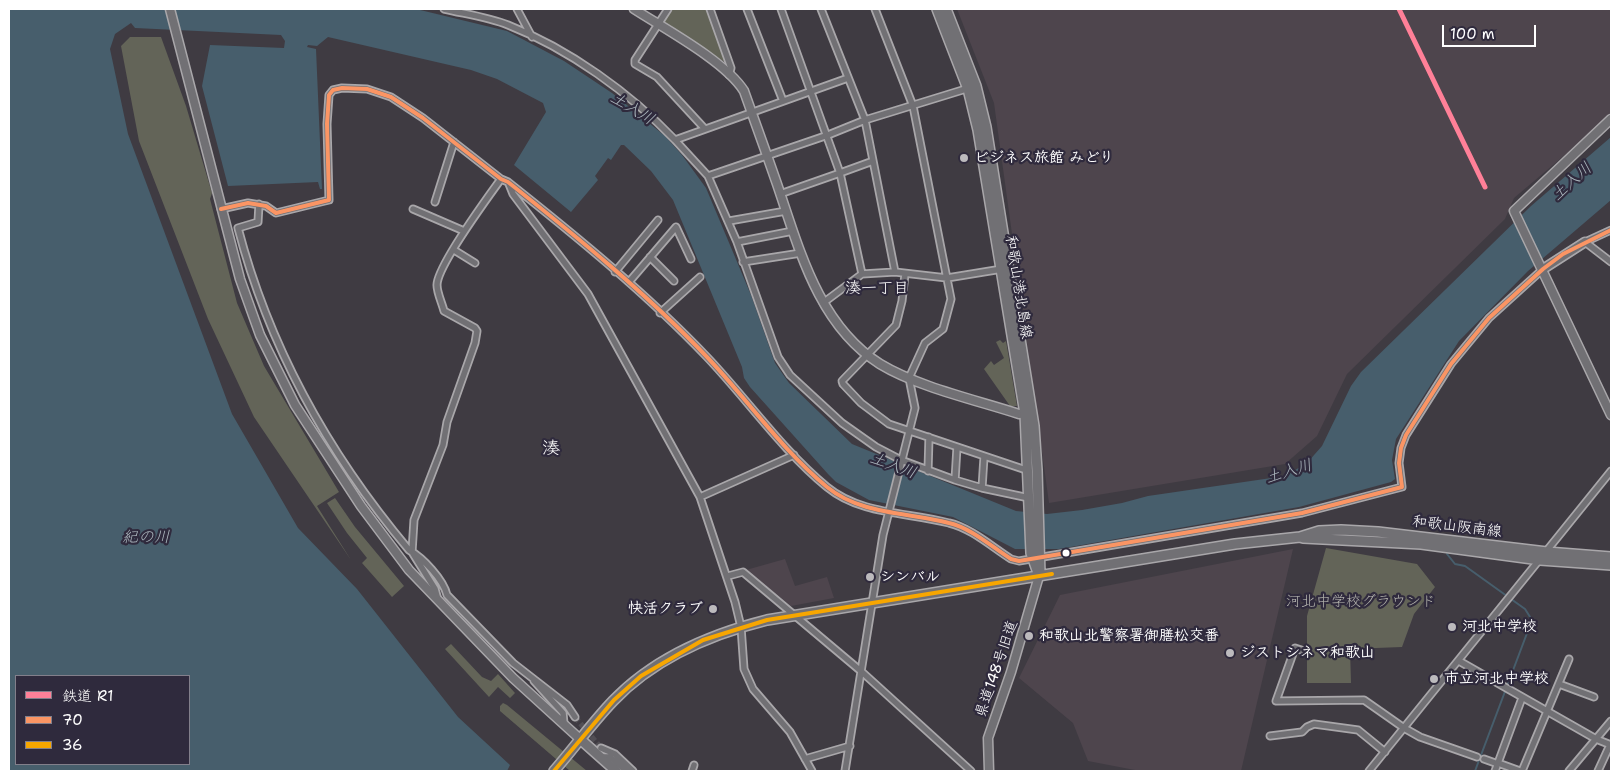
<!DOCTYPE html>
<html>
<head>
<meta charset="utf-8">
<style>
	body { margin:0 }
	#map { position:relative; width:1620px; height:780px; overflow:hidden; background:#3f3b42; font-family:"Shantell Sans","Klee One",sans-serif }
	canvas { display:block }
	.frame { position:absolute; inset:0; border:10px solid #fff; pointer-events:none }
	.legend { position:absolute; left:15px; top:675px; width:175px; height:90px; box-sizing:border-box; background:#2f2a3d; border:1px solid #827f8b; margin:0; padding:6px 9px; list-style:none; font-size:15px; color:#fff }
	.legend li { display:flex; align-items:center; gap:10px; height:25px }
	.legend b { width:25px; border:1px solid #827f8b }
	.scale { position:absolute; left:1442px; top:25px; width:94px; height:22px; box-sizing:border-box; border:2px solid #fff; border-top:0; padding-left:6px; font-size:15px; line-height:18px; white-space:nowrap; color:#fff; -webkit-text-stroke:4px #2f2a3d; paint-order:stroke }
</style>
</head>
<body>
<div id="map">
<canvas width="1620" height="780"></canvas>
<div class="frame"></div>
<ul class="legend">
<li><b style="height:6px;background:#ff8098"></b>鉄道 R1</li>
<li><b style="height:6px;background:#fb9564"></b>70</li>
<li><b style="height:6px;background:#f7a600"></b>36</li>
</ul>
<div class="scale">100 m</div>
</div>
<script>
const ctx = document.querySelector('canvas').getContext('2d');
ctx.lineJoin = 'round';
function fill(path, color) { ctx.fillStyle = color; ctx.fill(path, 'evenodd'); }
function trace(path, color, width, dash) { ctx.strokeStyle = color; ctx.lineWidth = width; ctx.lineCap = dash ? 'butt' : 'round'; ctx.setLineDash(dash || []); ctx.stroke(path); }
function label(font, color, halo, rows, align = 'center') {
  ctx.font = font + ' "Shantell Sans","Klee One",sans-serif'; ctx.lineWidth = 4.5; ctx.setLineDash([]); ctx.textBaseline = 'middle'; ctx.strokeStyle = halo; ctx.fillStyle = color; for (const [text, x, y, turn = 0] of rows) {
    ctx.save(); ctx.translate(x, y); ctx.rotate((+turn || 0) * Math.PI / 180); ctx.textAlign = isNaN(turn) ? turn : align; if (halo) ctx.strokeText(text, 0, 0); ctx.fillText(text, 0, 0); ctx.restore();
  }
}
fill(new Path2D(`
	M957 9H1611V116L1514 198 1505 219 1347 374 1317 436 1285 464 1049 503 994 103Z
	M1293 549 1241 771H1140L1088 761 1073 723 1019 678 1060 595Z
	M785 559 795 586 827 577 834 598 791 606 746 570Z`), '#4e454d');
fill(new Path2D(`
	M671 9H707L726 63 663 22Z
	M130 37H161L186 106 212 193 210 199 237 303 264 366 339 492 317 506 351 560 254 417 208 319 139 141 121 46Z
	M1000 340 1003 343 1006 341 1017 406H1010L984 369 991 361 994 365 1004 358 996 342Z
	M335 498 355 527 404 586 392 597 362 563 367 558 347 533 327 503Z
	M1326 548 1417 564 1435 587 1414 614 1402 647 1350 649 1351 683H1307V616Z
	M451 644 482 677 491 681 498 674 515 693 510 698 498 687 489 697 445 649Z
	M503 703 507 705 587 771H570L500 711V706Z`), '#636458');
fill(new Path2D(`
	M9 9H416L507 31 564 61 612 93 665 136 682 155 706 188 751 295 775 363 789 383 852 444 1016 511 1047 514 1082 510 1122 503 1148 496 1285 476 1307 463 1322 446 1351 386 1361 372 1531 206 1611 137V200L1528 271 1459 341 1396 439 1392 460 1395 479 1391 482 1299 507 1059 549H1015L953 517 869 500 836 482 828 474 750 387 744 378 742 367 673 200 651 171 624 145H621L611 160 608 158 595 176 598 180 571 212 514 165 546 112 543 103 497 79 471 70 328 37 317 46 308 45 307 47 316 49 322 189H320L318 182 228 186 202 86 210 45 284 48 285 41 281 35 135 28 131 23 115 34 110 49 128 134 232 414 298 528 357 589 458 717 510 765 507 771H9ZM16 676H189V764H16Z`), '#475e6c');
trace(new Path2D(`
	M1447 554 1455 564 1465 566 1525 609 1532 620 1475 771`), '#475e6c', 2);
trace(new Path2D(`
	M575 717 601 748`), '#524f55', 5.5, [5.5, 3]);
const minor = new Path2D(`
	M444 9C465 14 488 17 508 25 569 49 630 93 675 140
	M517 9 532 37
	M668 9 635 60V64L657 77 705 129
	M710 9 731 68 729 75
	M747 9 783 101
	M781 9 840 173 873 161
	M821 9 865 120 895 272
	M848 78 675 140 708 176 737 242 778 357 790 375 842 423 876 447 901 460 955 480 982 488 1029 498
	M708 176 828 135 865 120 969 88
	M509 184 513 194 588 294 700 497 735 602 741 627 744 669 753 689 790 732 812 771
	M780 194 840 173 862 274
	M435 202 454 142
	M259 204 258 222 238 228C269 347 330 456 409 550 423 558 443 579 447 595L513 663 567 705 575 717
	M221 209 248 203 266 206 276 213 329 200 327 124 329 95 333 90 342 88 367 89 391 97 423 118 501 179 508 182C576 236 647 294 707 357 747 399 782 450 827 487 861 515 908 512 949 523 971 528 992 547 1011 559L1019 561 1302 513 1402 487 1399 463 1401 448 1406 435 1451 364 1489 318 1543 269
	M413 209 464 231
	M729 221 786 211
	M1611 230 1585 242 1611 262
	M737 242 793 231
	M454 250 475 263
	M650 257 674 281
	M743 262 801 253
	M615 272 658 220
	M905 274 902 301 896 325 842 381 843 384 861 403 889 424 1029 471
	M629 282 676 227 691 259
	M823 303 862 274 895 272 947 278 1002 269
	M660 313 700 277
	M928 471 929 437
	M955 480 957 447
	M982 488 984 457
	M700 497 794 455
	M728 576 743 572 862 672 971 771
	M438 600 435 589 412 552 414 520 443 445 447 422 475 343 477 331 475 328 444 311C442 303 437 293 437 285 437 266 488 197 501 179
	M1301 650 1295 648 1276 701 1364 700 1404 728 1420 737 1477 757
	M1459 661 1596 739 1611 745
	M534 681 563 713 564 724
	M1559 684 1594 697
	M1270 736 1302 732 1307 727 1314 724 1358 730 1385 752
	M601 748 615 754 633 771
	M600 757H610L626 771
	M805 759 850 746
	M1484 759 1498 764
	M1498 763 1520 771
	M692 771 694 765
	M845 771 883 535 915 408 909 378 925 343 943 329 951 299 913 106 875 9
	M1369 771 1611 471
	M1495 771 1522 698
	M1522 771 1569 659
	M1569 771 1611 721
	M1598 771 1610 745`);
const tertiary = new Path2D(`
	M170 9 240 279 260 335 295 405 361 506 409 570 513 678 580 739
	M634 9C665 29 725 61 744 91 755 122 766 152 777 184 799 248 818 325 880 364 918 387 976 400 1019 414L1030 413
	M1611 119 1514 211 1611 415
	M1543 269 1585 242
	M989 771 988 738 1011 672 1039 576`);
const secondary = new Path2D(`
	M937 9 968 89 978 130 1025 414 1031 553 1039 576
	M946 9 976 86 986 127 1034 426 1037 470 1040 574
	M1303 538 1421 544 1540 560 1611 565
	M580 739 616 771
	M554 771C574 748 592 723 613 701 654 658 711 634 767 620L1235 544 1300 537 1319 531 1341 530 1378 532 1547 552 1611 557`);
trace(minor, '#a9a7aa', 9);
trace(tertiary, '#a9a7aa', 11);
trace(secondary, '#a9a7aa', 12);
trace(minor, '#717074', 5.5);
trace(tertiary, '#717074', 8);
trace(secondary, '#717074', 9);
trace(new Path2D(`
	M221 209 248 203 266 206 276 213 329 200 327 124 329 95 333 90 342 88 367 89 391 97 423 118 501 179 508 182C576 236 647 294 707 357 747 399 782 450 827 487 861 515 908 512 949 523 971 528 992 547 1011 559L1019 561 1302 513 1402 487 1399 463 1401 448 1406 435 1451 364 1489 318 1543 269 1563 254 1611 230`), '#fb9564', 4);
trace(new Path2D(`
	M554 771 614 700 641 676 703 640 767 620 1052 574`), '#f7a600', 4);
trace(new Path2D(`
	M1399 9 1485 187`), '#ff8098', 5);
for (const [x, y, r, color] of [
	[964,158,5,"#bcbabd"],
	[1066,553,4.5,"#fff"],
	[870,577,5,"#bcbabd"],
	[713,609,5,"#bcbabd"],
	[1452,627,5,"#bcbabd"],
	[1029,636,5,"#bcbabd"],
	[1230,653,5,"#bcbabd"],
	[1434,679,5,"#bcbabd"]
]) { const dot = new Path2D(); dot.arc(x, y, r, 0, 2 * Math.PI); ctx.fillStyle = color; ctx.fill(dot); trace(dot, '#2f2a3d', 2); }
label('bold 15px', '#fff', '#2f2a3d', [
	["ビジネス旅館 みどり",974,158],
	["シンバル",880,577],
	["快活クラブ",703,609,"right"],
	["河北中学校",1462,627],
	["和歌山北警察署御膳松交番",1039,636],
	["ジストシネマ和歌山",1240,653],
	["市立河北中学校",1444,679]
], 'left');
label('15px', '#fff', '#2f2a3d', [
	["和歌山港北島線",1018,287,81],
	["和歌山阪南線",1457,527,7],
	["県道148号旧道",997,669,-71]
]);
label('15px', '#b4b4ae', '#2f2a3d', [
	["河北中学校グラウンド",1361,602]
]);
label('italic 16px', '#adb8bf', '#2f2a3d', [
	["土入川",632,109,31],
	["土入川",1572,182,-42],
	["土入川",893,466,20],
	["土入川",1289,472,-17],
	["紀の川",146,538]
]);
label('16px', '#fff', '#2f2a3d', [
	["湊一丁目",877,289]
]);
label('18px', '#fff', '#2f2a3d', [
	["湊",551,449]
]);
</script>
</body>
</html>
